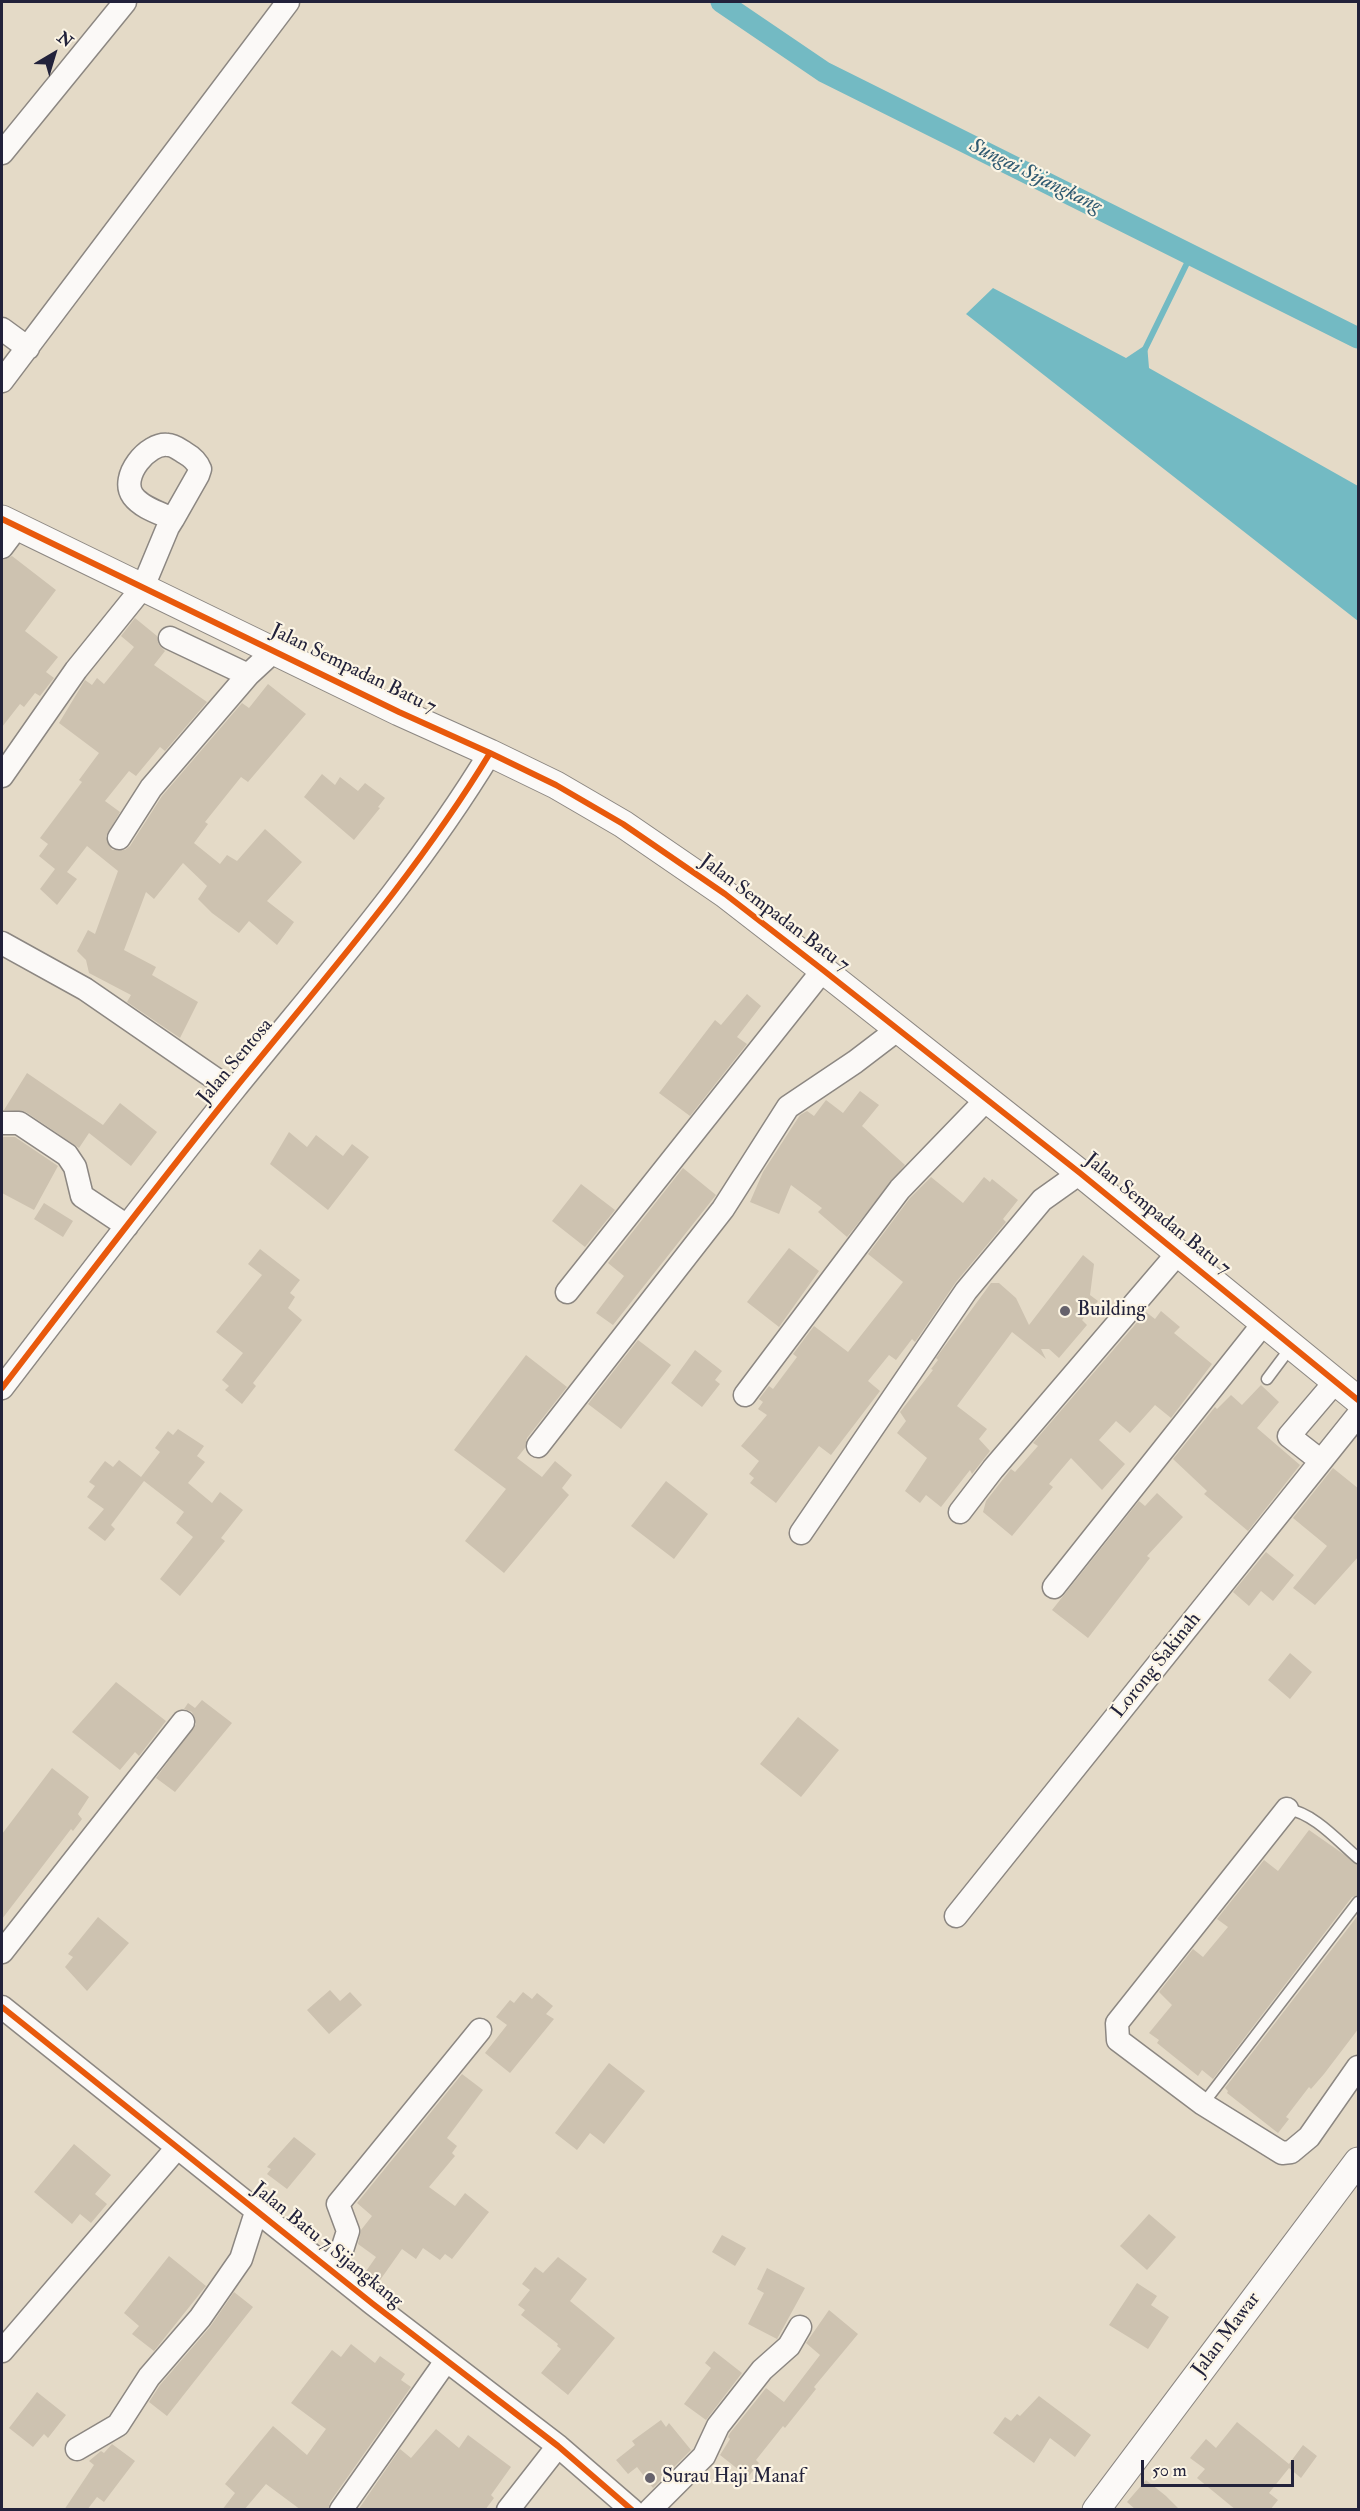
<!DOCTYPE html>
<html>
<head>
<meta charset="utf-8">
<style>
	body { margin:0 }
	#map { position:relative; width:1360px; height:2511px; overflow:hidden; background:#e4dac7; font-family:"IM FELL Double Pica",serif }
	canvas { display:block }
	.frame { position:absolute; inset:0; border:3px solid #22223b; pointer-events:none }
	.north { position:absolute; left:24px; top:24px; width:60px; height:60px; -webkit-text-stroke:4px #fcf5e5; paint-order:stroke; rotate:38deg; font-size:16px; font-weight:700; line-height:24px; text-align:center; color:#22223b }
	.north::after { content:''; display:block; margin:auto; width:21px; height:27px; background:#22223b; clip-path:polygon(50% 0,100% 100%,50% 72%,0 100%) }
	.scale { position:absolute; left:1141px; top:2460px; width:153px; height:27px; box-sizing:border-box; border:3px solid #22223b; border-top:0; padding-left:8px; font-size:18px; line-height:21px; white-space:nowrap; color:#22223b; -webkit-text-stroke:4px #fcf5e5; paint-order:stroke }
</style>
</head>
<body>
<div id="map">
<canvas width="1360" height="2511"></canvas>
<div class="frame"></div>
<div class="north">N</div>
<div class="scale">50 m</div>
</div>
<script>
const ctx = document.querySelector('canvas').getContext('2d');
ctx.lineJoin = 'round';
function fill(path, color) { ctx.fillStyle = color; ctx.fill(path, 'evenodd'); }
function trace(path, color, width, dash) { ctx.strokeStyle = color; ctx.lineWidth = width; ctx.lineCap = dash ? 'butt' : 'round'; ctx.setLineDash(dash || []); ctx.stroke(path); }
function label(font, color, halo, rows, align = 'center') {
  ctx.font = font + ' "IM FELL Double Pica",serif'; ctx.lineWidth = 4.5; ctx.setLineDash([]); ctx.textBaseline = 'middle'; ctx.strokeStyle = halo; ctx.fillStyle = color; for (const [text, x, y, turn = 0] of rows) {
    ctx.save(); ctx.translate(x, y); ctx.rotate((+turn || 0) * Math.PI / 180); ctx.textAlign = isNaN(turn) ? turn : align; if (halo) ctx.strokeText(text, 0, 0); ctx.fillText(text, 0, 0); ctx.restore();
  }
}
fill(new Path2D(`
	M993 288 1126 358 1147 344 1149 368 1358 486V621L966 314Z`), '#73bac3');
trace(new Path2D(`
	M1144 351 1191 255`), '#73bac3', 6);
trace(new Path2D(`
	M721 2 824 72 1358 338`), '#73bac3', 21);
fill(new Path2D(`
	M12 556 56 590 25 631 58 657 46 672 54 678 40 696 35 693 24 707 20 704 2 727V560Z
	M135 618 157 636 159 645 165 651 154 665 207 702 165 751 160 747 136 776 129 771 105 801 120 812 106 837 112 850H125L130 846 162 796 242 703 249 708 268 684 306 714 248 782 241 777 205 822 208 824 194 843 220 864 227 855 237 861 265 829 302 862 267 901 294 922 277 945 249 921 239 933 212 913 198 899 207 886 183 863 154 899 146 892 124 950 156 967 152 975 198 1002 180 1038 127 1002 131 995 89 973 86 960 77 951 88 930 95 934 118 871 87 846 67 872 77 879 57 905 40 889 55 869 39 856 48 844 40 838 82 782 79 780 99 753 59 723 85 680 92 685 97 678 104 684 134 647 121 636Z
	M322 774 335 785 340 777 358 791 365 783 385 798 378 807 380 808 354 840 304 797Z
	M747 994 761 1006 737 1037 747 1044 690 1116 659 1093 715 1020 721 1025Z
	M27 1073 103 1125 120 1103 157 1132 131 1166 89 1133 79 1148 26 1112 4 1110Z
	M860 1091 879 1105 862 1126 905 1165 847 1237 818 1212 822 1208 791 1185 779 1214 750 1202 763 1172 800 1115 807 1111 814 1116 826 1100 843 1113Z
	M289 1132 307 1147 316 1135 343 1156 352 1144 369 1157 328 1210 270 1164Z
	M2 1137H15L58 1166 34 1210 2 1193Z
	M683 1168 716 1195 613 1325 596 1313 624 1276 608 1263Z
	M931 1177 963 1203 984 1177 990 1182 992 1179 1018 1200 1003 1219 1006 1222 956 1282 915 1342 912 1339 896 1360 889 1355 868 1381 880 1391 831 1455 819 1446 776 1503 750 1483 754 1478 749 1474 759 1461 741 1446 767 1415 758 1409 763 1402 759 1399 769 1386 773 1389 797 1357 793 1354 814 1326 848 1352 903 1282 868 1254 910 1198Z
	M581 1184 615 1210 585 1247 552 1221Z
	M44 1203 73 1221 63 1237 34 1219Z
	M789 1248 819 1271 779 1327 747 1302Z
	M260 1249 300 1280 290 1293 295 1297 288 1308 302 1320 253 1383 256 1386 242 1404 225 1390 229 1386 222 1380 243 1353 216 1332 262 1275 248 1264Z
	M1083 1255 1094 1264 1090 1295 1098 1301 1082 1320 1087 1325 1059 1358 1049 1349H1041L1046 1359 1012 1332 957 1406 987 1429 979 1439 990 1451 972 1474 970 1470 941 1507 926 1495 920 1503 905 1491 927 1458 897 1433 906 1421 900 1412 933 1370 931 1369 938 1360 936 1358 991 1283H999L1016 1298 1029 1325Z
	M1161 1311 1180 1327 1174 1333 1212 1364 1171 1418 1155 1405 1130 1433 1116 1421 1099 1440 1125 1464 1102 1490 1071 1458 1049 1484 1053 1487 1012 1536 983 1512 986 1501 1011 1469 1015 1472 1038 1446 1033 1443 1146 1312 1155 1319Z
	M638 1340 671 1365 621 1429 588 1404Z
	M695 1350 722 1371 715 1380 720 1384 702 1407 671 1383Z
	M526 1355 567 1387 527 1438 525 1448 517 1458 542 1477 555 1461 572 1475 562 1488 569 1495 504 1573 465 1541 506 1489 454 1450Z
	M1261 1385 1279 1402 1257 1428 1300 1465 1248 1531 1204 1494 1207 1491 1173 1459 1215 1407 1217 1409 1231 1395 1242 1405Z
	M178 1429 204 1446 197 1456 205 1462 188 1483 212 1503 220 1492 243 1510 221 1538 225 1541 180 1596 160 1579 193 1537 176 1523 184 1512 144 1481 111 1525 115 1529 105 1541 88 1528 104 1509 87 1497 95 1486 89 1482 105 1461 113 1467 119 1460 141 1477 160 1452 155 1448 168 1431 173 1435Z
	M1333 1468 1359 1489V1556L1315 1605 1293 1588 1327 1546 1293 1518Z
	M666 1481 708 1514 674 1559 631 1526Z
	M1157 1493 1183 1517 1147 1556 1150 1558 1088 1638 1052 1610 1139 1501 1145 1506Z
	M1266 1552 1294 1575 1273 1601 1261 1591 1249 1606 1233 1592Z
	M1290 1653 1312 1672 1290 1699 1268 1680Z
	M116 1682 166 1721 139 1756 135 1752 120 1770 72 1732Z
	M202 1700 232 1723 175 1792 156 1778 196 1724 192 1712 184 1709 188 1703 195 1708Z
	M798 1717 839 1750 801 1797 760 1764Z
	M52 1768 89 1797 78 1814 82 1819 73 1831 71 1829 2 1919V1834Z
	M1309 1830 1359 1865V1895L1352 1897 1213 2079 1202 2070 1198 2076 1157 2043 1159 2040 1149 2033 1172 2005 1159 1992 1193 1949 1203 1957 1228 1927 1217 1919 1264 1860 1278 1871Z
	M1359 1914V2028L1324 2074 1311 2089 1309 2087 1286 2117 1289 2119 1278 2133 1227 2093 1228 2091 1225 2088Z
	M98 1917 129 1943 87 1991 65 1967 73 1957 68 1954Z
	M330 1990 340 2001 350 1992 362 2005 329 2034 307 2010Z
	M523 1992 532 1999 537 1993 553 2006 546 2014 554 2019 510 2073 485 2053 507 2025 496 2017 510 2000 514 2003Z
	M609 2063 645 2091 604 2144 590 2133 577 2150 555 2133Z
	M462 2074 483 2090 447 2138 457 2146 452 2153 455 2156 429 2187 455 2206 465 2193 489 2212 452 2259 445 2254 440 2260 423 2248 416 2259 402 2249 378 2283 364 2274 376 2257 358 2244 361 2230 372 2216 357 2203Z
	M294 2137 316 2154 287 2189 267 2174 271 2169 267 2167Z
	M74 2144 111 2175 95 2194 107 2204 91 2223 80 2214 72 2224 34 2192Z
	M1149 2214 1176 2237 1147 2270 1120 2246Z
	M722 2235 746 2248 735 2266 712 2252Z
	M169 2256 206 2286 154 2351 132 2334 139 2326 124 2313Z
	M558 2257 587 2279 570 2301 615 2338 568 2395 541 2373 561 2349 557 2346 558 2344 521 2315 525 2310 518 2305 530 2290 522 2284 535 2267 543 2273Z
	M767 2268 805 2288 777 2339 748 2324 764 2293 757 2289Z
	M1137 2283 1157 2296 1151 2305 1169 2317 1148 2349 1109 2325Z
	M234 2292 253 2307 167 2416 149 2402 160 2385 210 2327Z
	M829 2310 858 2334 814 2387 816 2389 785 2428 783 2426 756 2460 759 2463 748 2477 720 2455 730 2439 728 2437 730 2433 766 2388 784 2402 820 2355 806 2343Z
	M351 2344 375 2363 380 2356 405 2374 401 2380 411 2387 330 2502 328 2510H301L266 2484 244 2510H222L235 2493 225 2484 273 2426 307 2455 326 2429 291 2403 332 2350 341 2357Z
	M714 2351 742 2373 706 2420 684 2404 711 2368 705 2363Z
	M37 2392 66 2415 48 2438 44 2434 33 2447 9 2428Z
	M1039 2396 1091 2435 1075 2457 1050 2438 1034 2463 993 2433 1005 2417 1011 2421 1017 2414 1020 2416Z
	M661 2420 666 2427 669 2423 691 2450 653 2488 637 2467 628 2474 616 2460 635 2445 632 2441Z
	M1237 2422 1289 2464 1303 2445 1317 2456 1301 2478 1289 2468 1269 2493 1278 2500 1270 2510H1236L1197 2478 1205 2469 1190 2458 1206 2439 1216 2448Z
	M436 2429 459 2448 468 2435 511 2467 491 2495 494 2498 485 2510H358L400 2449 411 2458Z
	M112 2444 135 2461 104 2502 97 2497 87 2510H64L94 2465 89 2461 101 2451 104 2453Z
	M1146 2480 1166 2496 1180 2510H1136L1127 2502Z`), '#cdc2b0');
const service = new Path2D(`
	M1267 1379 1291 1347
	M1287 1809C1314 1813 1338 1841 1358 1858
	M1203 2104 1358 1902`);
const minor = new Path2D(`
	M2 153 125 2
	M2 329 28 348
	M2 381 288 2
	M2 547 17 527
	M170 638 248 675
	M2 776 76 670 143 587 168 527 173 519 198 475 200 469C197 461 192 457 185 453 180 450 174 445 168 445 148 442 119 477 133 496 142 508 160 513 173 519
	M119 838 151 788 248 675 275 650
	M2 943 85 989 233 1091
	M2 1123H19L67 1155 75 1167 82 1196 127 1226
	M567 1292 823 970
	M2 1388C78 1289 154 1189 233 1091 322 981 416 875 490 753
	M745 1395 900 1189 987 1099
	M538 1446 723 1209 788 1107 855 1062 897 1030
	M1321 1461 1289 1436 1335 1382
	M960 1512 993 1469 1178 1253
	M801 1533 966 1291 1042 1200 1080 1173
	M1054 1587 1263 1324
	M1287 1809 1117 2023 1118 2040 1203 2104 1282 2153 1291 2152 1309 2137 1358 2067
	M956 1916 1358 1415
	M2 1952 183 1722
	M2 2007 373 2304 558 2446 632 2510
	M328 2267 342 2250 348 2231 338 2204 480 2030
	M2 2351 176 2149
	M77 2449 118 2425 149 2377 200 2318 241 2259 257 2209
	M341 2510 446 2361
	M508 2510 558 2446
	M650 2510 704 2456 718 2426 762 2370 789 2346 800 2327`);
const tertiary = new Path2D(`
	M2 519 399 712 490 753 556 785 623 824 725 894 823 970 1080 1173 1358 1400
	M1096 2510 1358 2161`);
trace(service, '#8c8782', 13);
trace(minor, '#8c8782', 25);
trace(tertiary, '#8c8782', 29);
trace(service, '#fbf9f7', 10);
trace(minor, '#fbf9f7', 22);
trace(tertiary, '#fbf9f7', 27);
trace(new Path2D(`
	M2 519 399 712 490 753 556 785 623 824 725 894 823 970 1080 1173 1358 1400
	M2 1388C78 1289 154 1189 233 1091 322 981 416 875 490 753
	M2 2007 373 2304 558 2446 632 2510`), '#e8590c', 6);
for (const [x, y, r, color] of [
	[1065,1311,6,"#66626c"],
	[650,2478,6,"#66626c"]
]) { const dot = new Path2D(); dot.arc(x, y, r, 0, 2 * Math.PI); ctx.fillStyle = color; ctx.fill(dot); trace(dot, '#fcf5e5', 2); }
label('20px', '#22223b', '#fcf5e5', [
	["Jalan Sempadan Batu 7",353,670,26],
	["Jalan Sempadan Batu 7",774,914,37],
	["Jalan Sentosa",236,1062,-50],
	["Jalan Sempadan Batu 7",1157,1215,39],
	["Lorong Sakinah",1157,1666,-51],
	["Jalan Batu 7 Sijangkang",327,2246,39],
	["Jalan Mawar",1227,2335,-53]
]);
label('20px', '#22223b', '#fcf5e5', [
	["Building",1077,1311],
	["Surau Haji Manaf",662,2478]
], 'left');
label('italic 21px', '#2f5a71', '#fcf5e5', [
	["Sungai Sijangkang",1035,177,26]
]);
</script>
</body>
</html>
